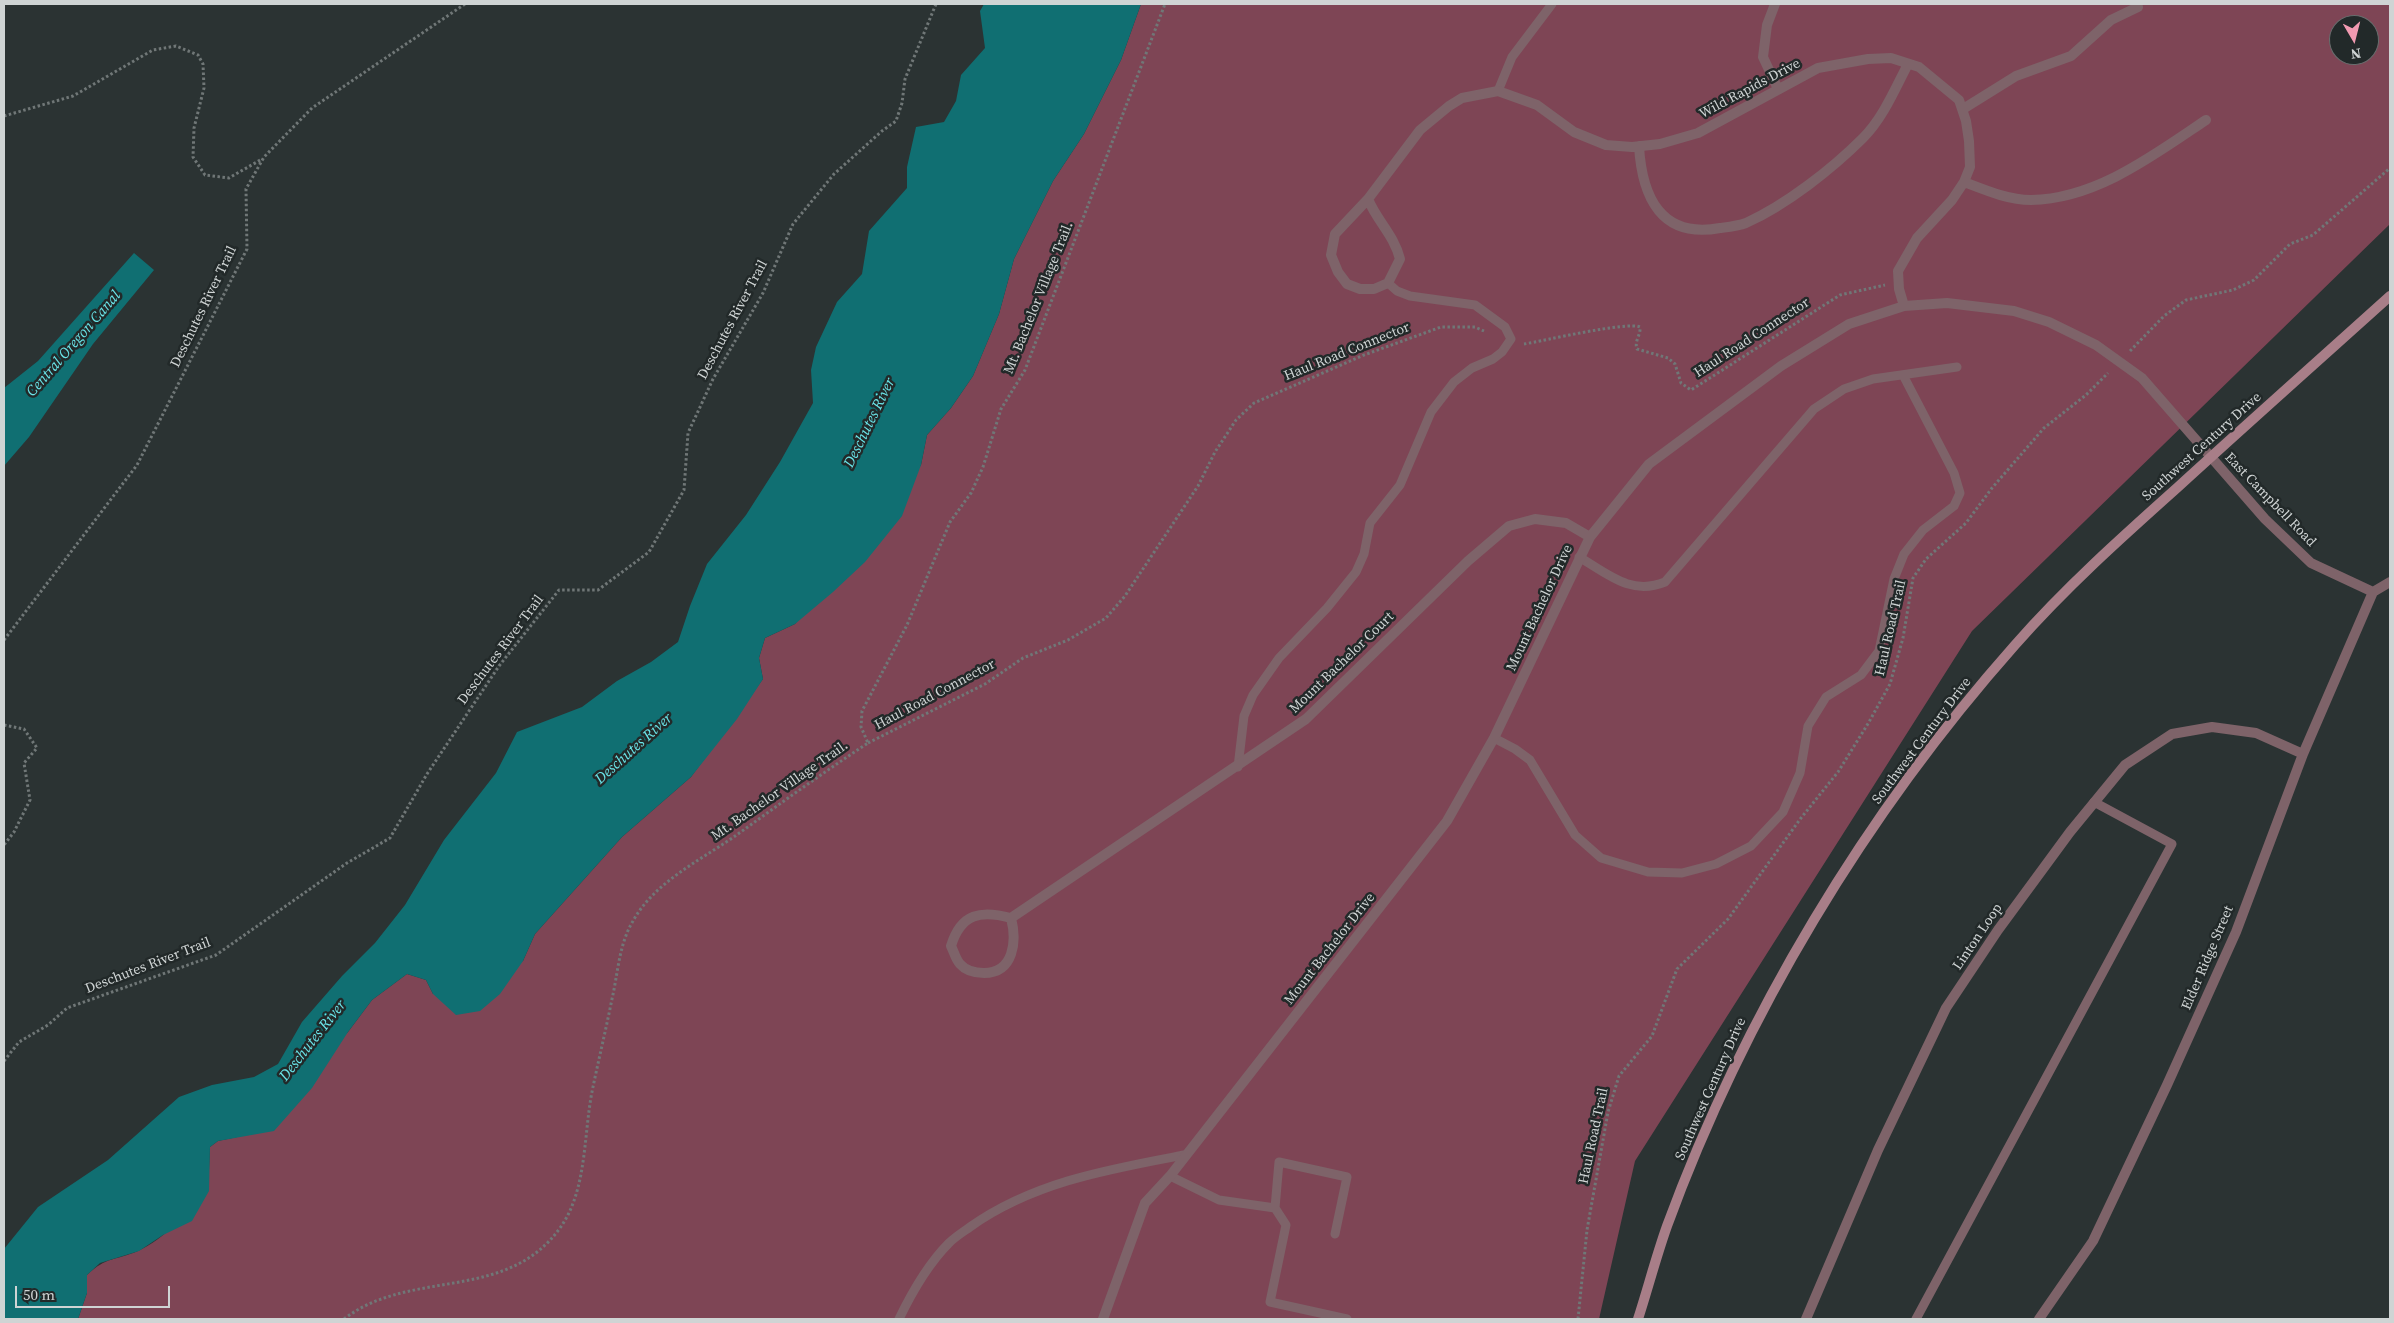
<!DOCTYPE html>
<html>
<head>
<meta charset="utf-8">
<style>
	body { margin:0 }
	#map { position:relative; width:2394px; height:1323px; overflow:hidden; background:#2b3333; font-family:"Source Serif 4",serif }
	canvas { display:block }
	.frame { position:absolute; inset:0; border:5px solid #cfd4d4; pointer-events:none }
	.north { position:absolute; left:2329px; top:15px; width:50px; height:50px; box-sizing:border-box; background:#222929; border:1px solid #676d6d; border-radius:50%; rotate:172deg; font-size:14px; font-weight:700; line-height:20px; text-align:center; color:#cfd4d4 }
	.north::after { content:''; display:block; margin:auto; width:18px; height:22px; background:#f19ab1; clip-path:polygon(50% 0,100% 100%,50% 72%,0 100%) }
	.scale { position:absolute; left:15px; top:1286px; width:155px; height:22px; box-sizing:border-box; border:2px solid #cfd4d4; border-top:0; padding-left:6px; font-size:15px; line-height:18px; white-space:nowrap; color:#cfd4d4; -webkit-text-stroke:4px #222929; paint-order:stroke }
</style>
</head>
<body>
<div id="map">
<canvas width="2394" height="1323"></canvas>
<div class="frame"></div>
<div class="north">N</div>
<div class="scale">50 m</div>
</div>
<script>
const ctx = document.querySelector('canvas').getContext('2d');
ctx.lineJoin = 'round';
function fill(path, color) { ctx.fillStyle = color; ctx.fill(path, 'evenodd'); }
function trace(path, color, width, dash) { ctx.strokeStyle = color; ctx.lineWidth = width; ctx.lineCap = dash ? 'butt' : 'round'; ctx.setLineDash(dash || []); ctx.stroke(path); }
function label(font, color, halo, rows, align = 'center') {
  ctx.font = font + ' "Source Serif 4",serif'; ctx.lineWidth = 5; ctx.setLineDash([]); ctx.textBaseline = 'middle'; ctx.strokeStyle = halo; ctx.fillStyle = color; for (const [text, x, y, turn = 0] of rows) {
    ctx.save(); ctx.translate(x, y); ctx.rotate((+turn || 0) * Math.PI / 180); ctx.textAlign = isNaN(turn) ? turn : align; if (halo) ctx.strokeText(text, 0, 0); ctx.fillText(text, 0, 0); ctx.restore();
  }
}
fill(new Path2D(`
	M1141 4H2390V224L1972 631 1635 1161 1599 1319H78L87 1293V1275C107 1256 115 1261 138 1251 165 1239 187 1212 208 1191L210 1147 218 1141 237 1137 348 1032 372 1000 407 974 426 980 433 994 523 961 535 934 622 837 691 777 763 679 759 658 765 638 795 624 921 465 927 435 951 408 973 376 999 314 1014 259 1053 181 1084 134 1121 60ZM2339 25H2369V55H2339Z`), '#7e4555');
fill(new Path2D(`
	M984 4H1141L1121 60 1084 134 1053 181 1014 259 999 314 973 376 951 408 927 435 921 465 902 516 865 562 833 592 795 624 765 638 759 658 763 679 737 719 691 777 622 837 535 934 523 961 500 994 480 1011 456 1015 433 994 426 980 407 974 372 1000 348 1032 312 1088 274 1131 218 1141 210 1147 209 1191 192 1221 163 1235 139 1251 100 1263 87 1275V1293L78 1319H4V1249L38 1207 108 1160 179 1097 212 1085 254 1077 278 1064 302 1022 342 976 375 943 405 905 444 840 496 773 517 732 582 707 617 681 651 662 678 642 690 606 707 564 746 515 780 462 813 403 811 370 816 347 837 302 862 274 869 231 907 188V167L916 127 944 122 956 101 961 75 985 48 980 11Z
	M134 253 154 270 93 344 29 437 4 466V388L38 361Z`), '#106f72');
trace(new Path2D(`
	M4 116 73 96 153 50 176 46 198 55 203 64 204 88 194 128 193 157 205 175 229 178 262 159
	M1524 344C1543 341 1628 321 1640 327 1641 335 1634 341 1637 349L1668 358 1675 364 1681 383 1691 390 1840 295 1885 285
	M2130 351 2164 316 2186 300 2233 290 2254 280 2290 244 2313 235 2390 168
	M4 640 137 465 247 249 246 189 264 157 312 108 465 4
	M4 725 24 729 37 748 24 763 30 800 14 832 4 845
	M868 743 985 684 1023 658 1068 640 1106 618 1125 596 1198 486 1215 452 1236 420 1254 403 1364 355 1441 327H1475L1484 331
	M4 1061 19 1042 48 1025 67 1008 216 955 347 863 390 838 427 774 499 666 559 590H598L649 552 684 490 688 433 713 379 763 293 793 224 834 174 882 131 896 121 902 103 905 79 936 4
	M344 1319C410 1268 506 1303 560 1228 588 1189 583 1133 593 1087 599 1058 606 1029 612 999 618 973 619 944 633 921 655 881 703 859 738 834 781 803 824 772 868 743L861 727 862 711 907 625 950 522 971 493 983 467 1001 409 1025 370 1165 4
	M1578 1319 1587 1230 1608 1112 1619 1076 1652 1036 1677 969 1728 919 1801 818 1838 772 1869 722 1890 684 1903 638 1913 578 1926 559 1966 523 1992 488 2044 428 2086 395 2108 373`), '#707777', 3, [2.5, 2.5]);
trace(new Path2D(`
	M1498 91 1512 57 1552 4
	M1579 557C1608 574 1631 596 1665 582L1814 409 1844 389 1873 379 1957 367
	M1494 738 1515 749 1530 760 1575 835 1601 858 1648 872 1682 873 1716 864 1751 846 1783 812 1800 773 1808 726 1826 697 1861 675 1879 651 1894 579 1904 554 1923 530 1954 506 1960 493 1954 473 1903 375
	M1238 767 1244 716 1253 695 1279 658 1327 608 1356 572 1364 554 1370 523 1400 485 1431 412 1454 382 1472 368 1493 359 1502 352 1511 339 1505 327 1475 305 1410 296 1397 291 1388 283
	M1170 1176 1219 1200 1275 1208 1279 1162 1347 1177 1335 1234
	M1275 1208 1286 1225 1270 1302 1347 1319
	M899 1319C912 1292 927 1265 949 1243 955 1237 963 1232 970 1227 1033 1182 1110 1169 1184 1155
	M1916 1319 2172 844 2094 802`), '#7e6369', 9);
trace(new Path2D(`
	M1775 4 1767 25 1763 57 1778 89
	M1963 109 2016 76 2071 56 2111 20 2138 7
	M1639 146C1642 197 1661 239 1720 228 1728 227 1738 226 1746 223 1786 205 1832 169 1863 138 1883 118 1895 89 1908 64
	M1964 182C1985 190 2008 200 2031 200 2096 199 2154 155 2206 120
	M1368 199C1377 221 1394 235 1400 259L1388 283 1374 289H1360L1347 284 1338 272 1331 255 1335 234 1368 199 1420 130 1449 106 1462 98 1498 91 1537 105 1574 132 1606 145 1632 147 1660 144 1698 133 1818 68 1868 59 1891 58 1919 67 1959 100 1966 121 1969 141 1970 167 1964 182 1952 200 1917 238 1898 271 1899 289 1904 306
	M1011 918C1017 941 1014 973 984 973 975 973 966 971 960 964 956 960 954 952 951 946 961 913 981 910 1011 918L1306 719 1468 561 1509 526 1535 519 1566 523 1590 537
	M1103 1319 1145 1203 1170 1176 1447 821 1494 738 1590 537 1649 464 1781 366 1849 324 1904 306 1947 303 2014 311 2049 322 2096 345 2142 378 2265 519 2311 563 2373 592 2390 582
	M1806 1319 1878 1150 1946 1008 1998 930 2070 832 2125 765 2172 734 2212 727 2256 733 2303 754
	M2039 1319 2093 1241 2167 1085 2236 932 2303 754 2373 592`), '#7e6369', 10);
trace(new Path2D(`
	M1638 1319C1648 1288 1656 1257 1667 1226 1744 1016 1866 813 2015 645 2065 588 2122 537 2178 487 2248 423 2319 360 2390 296`), '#a87e88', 10);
label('14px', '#cfd4d4', '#222929', [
	["Wild Rapids Drive",1750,89,-28],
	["Mt. Bachelor Village Trail.",1039,298,-68],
	["Deschutes River Trail",204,307,-64],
	["Deschutes River Trail",733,320,-62],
	["Haul Road Connector",1752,338,-33],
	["Haul Road Connector",1347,352,-22],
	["Southwest Century Drive",2202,447,-42],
	["East Campbell Road",2270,500,46],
	["Mount Bachelor Drive",1540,608,-65],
	["Haul Road Trail",1891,628,-77],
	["Deschutes River Trail",501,650,-53],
	["Mount Bachelor Court",1342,663,-44],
	["Haul Road Connector",935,695,-28],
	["Southwest Century Drive",1922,741,-53],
	["Mt. Bachelor Village Trail.",780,791,-35],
	["Linton Loop",1978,937,-56],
	["Mount Bachelor Drive",1330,949,-52],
	["Elder Ridge Street",2208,958,-67],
	["Deschutes River Trail",148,966,-21],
	["Southwest Century Drive",1711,1089,-66],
	["Haul Road Trail",1594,1136,-78]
]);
label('italic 15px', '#6ae5e9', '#222929', [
	["Central Oregon Canal",74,344,-49],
	["Deschutes River",870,423,-64],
	["Deschutes River",634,749,-42],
	["Deschutes River",313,1041,-52]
]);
</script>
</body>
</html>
